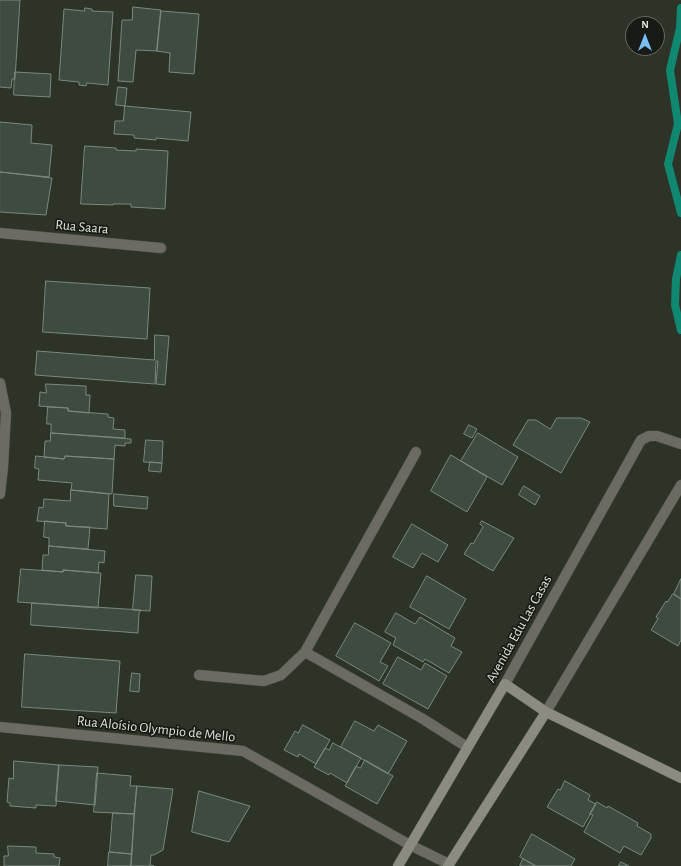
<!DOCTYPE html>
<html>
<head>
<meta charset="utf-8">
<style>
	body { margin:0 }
	#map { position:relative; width:681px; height:866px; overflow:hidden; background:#2e3327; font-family:"Alegreya Sans",sans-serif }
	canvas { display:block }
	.north { position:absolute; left:625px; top:16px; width:40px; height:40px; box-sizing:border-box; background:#171a15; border:1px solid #666963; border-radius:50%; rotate:0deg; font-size:11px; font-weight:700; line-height:16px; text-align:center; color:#dce0d8 }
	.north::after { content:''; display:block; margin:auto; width:14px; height:18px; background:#7abff8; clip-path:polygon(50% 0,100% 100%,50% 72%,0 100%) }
</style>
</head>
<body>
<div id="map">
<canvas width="681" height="866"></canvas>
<div class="north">N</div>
</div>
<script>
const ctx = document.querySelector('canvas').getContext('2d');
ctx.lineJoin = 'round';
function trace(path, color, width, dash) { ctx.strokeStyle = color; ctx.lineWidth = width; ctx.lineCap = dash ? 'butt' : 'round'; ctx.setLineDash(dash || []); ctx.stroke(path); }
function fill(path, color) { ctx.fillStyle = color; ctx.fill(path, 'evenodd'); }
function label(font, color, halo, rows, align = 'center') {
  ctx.font = font + ' "Alegreya Sans",sans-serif'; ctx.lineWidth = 3.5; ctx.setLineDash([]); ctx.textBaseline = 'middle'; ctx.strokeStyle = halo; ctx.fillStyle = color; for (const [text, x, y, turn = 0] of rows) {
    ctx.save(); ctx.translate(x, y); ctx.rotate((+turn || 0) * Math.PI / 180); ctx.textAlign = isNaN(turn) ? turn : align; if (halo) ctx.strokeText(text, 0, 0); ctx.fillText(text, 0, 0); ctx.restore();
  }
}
trace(new Path2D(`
	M681 8 680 28 670 70 678 124 668 164 681 213
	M681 255 676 279 675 305 681 330`), '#108770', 8);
const building = new Path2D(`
	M0 0H20L15 79H12L11 88 0 87Z
	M133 7 161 10 157 51 136 50 133 82 118 81 122 20H132Z
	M85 8 92 9V11L113 12 108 85 87 83 86 86 79 85V82L59 80 64 9 84 11Z
	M161 11 199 14 194 74 169 72 170 53 157 51Z
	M15 72 51 74 50 97 14 95Z
	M118 87 127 88 125 106 116 105Z
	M125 106 191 112 188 141 156 138V140L134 138V135L114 134 115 121H123Z
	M0 122 32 125 31 143 52 145 49 177 0 172Z
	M85 146 116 148V150L136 151V149L168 151 165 209 131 207V204H113V205L81 204Z
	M0 172 52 178 46 215 0 212Z
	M46 281 150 288 147 339 43 332Z
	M155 335 169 336 165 385 156 384 158 361H156L155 384 35 375 37 351 154 360Z
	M46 384 86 386V395H90L89 413 68 411V408L39 406 40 392 46 393Z
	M48 407 68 408V411L108 414V417L114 418 113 429 125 430V438L51 433V424H47Z
	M557 418H581L590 422 561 473 513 445 528 420H536L550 429Z
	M469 425 477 429 472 438 464 434Z
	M51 433 131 439V443H125V446L115 445 114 459 65 456 64 459 44 457 45 441H50Z
	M478 433 518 457 502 485 461 461Z
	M146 440 163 441 162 463 144 462Z
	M451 455 487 477 467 512 431 491Z
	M36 456 64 459 65 456 114 459 112 494 71 490 72 483 38 480 39 469 35 468Z
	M150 462 162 463 161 472 149 471Z
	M524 486 540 496 535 505 519 495Z
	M71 490 109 494 107 529 66 526V523L37 521 39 507 43 508 44 499 70 501Z
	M114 494 148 497 147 509 114 506Z
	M45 521 66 523V526L90 527 88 549 49 546V538L44 537Z
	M482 521 514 538 493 571 464 554 471 543 473 544 483 527 480 524Z
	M412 524 448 545 438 562 422 553 413 568 393 557Z
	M49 546 105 551 104 563 99 562 98 573 63 570V572L42 570 43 555H48Z
	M21 569 63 572V570L101 573 98 608 18 602Z
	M136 575 152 576 150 611 133 610Z
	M427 576 466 599 449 629 410 607Z
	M681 579V599L674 594Z
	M673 594 681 599V640L678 646 651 630 658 619 656 617 666 601 667 602Z
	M32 603 141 610 139 613 138 633 31 625Z
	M396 613 415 624 420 617 455 638 451 646 462 652 449 673 425 659 423 662 393 645 396 638 385 632Z
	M355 623 391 643 380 662 388 666 379 681 336 656Z
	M25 654 120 661 116 713 22 707Z
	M398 657 421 670 425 663 447 676 428 709 383 684Z
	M132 673 140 674 139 692 130 691Z
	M355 721 374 731 378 725 407 741 388 774 341 747Z
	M303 725 330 740 316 764 299 754 298 757 284 750 295 731 298 733Z
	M333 743 361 758 347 783 330 773 329 775 314 767 325 748 329 750Z
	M365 760 393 776 377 804 345 786 356 766 360 768Z
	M14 761 59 765 56 806 36 805V808L10 806V803L7 802 9 778 13 779Z
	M59 765 98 767 95 805 56 801Z
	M97 773 131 776 130 786H137L134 814 94 812Z
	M565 781 590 795 588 800 596 804 583 827 547 807 558 789 560 790Z
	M137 786 173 789 163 850 154 855H151L150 865 154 866H131Z
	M199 791 250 806 229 842 192 832Z
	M597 802 607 808 608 806 638 823 637 826 651 834V838L641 855 624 846 620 853 584 832 593 815 590 814Z
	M113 813 134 814 132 854 110 852Z
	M532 834 575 859 571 866H536L520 857Z
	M8 846 36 847V853L54 854V857L60 858 59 866H4V856H8Z
	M109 852 132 854 131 866H108Z
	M523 859 536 866H520Z
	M621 862 629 866H619Z`);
fill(building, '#3e4b41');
trace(building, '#7a887d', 1);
const lane = new Path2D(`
	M0 233 161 248
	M305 652 423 719 467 747
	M199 675 264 681 281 675 305 652 416 452`);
const street = new Path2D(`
	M0 383 6 413 3 467 0 494
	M505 684 641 440 649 436H657L681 444
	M546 712 681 485
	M0 727 243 751 410 845 449 864`);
const secondary = new Path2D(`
	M398 866 505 684 546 712 681 778
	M448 866 546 712`);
trace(lane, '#4a4f43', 11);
trace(street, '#4a4f43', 11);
trace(secondary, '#4a4f43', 11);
trace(lane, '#6b6b64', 10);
trace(street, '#6b6b64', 10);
trace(secondary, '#8c8b81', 10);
label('14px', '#dce0d8', '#171a15', [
	["Rua Saara",82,227,5],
	["Avenida Edu Las Casas",519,629,-61],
	["Rua Aloísio Olympio de Mello",156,729,6]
]);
</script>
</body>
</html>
